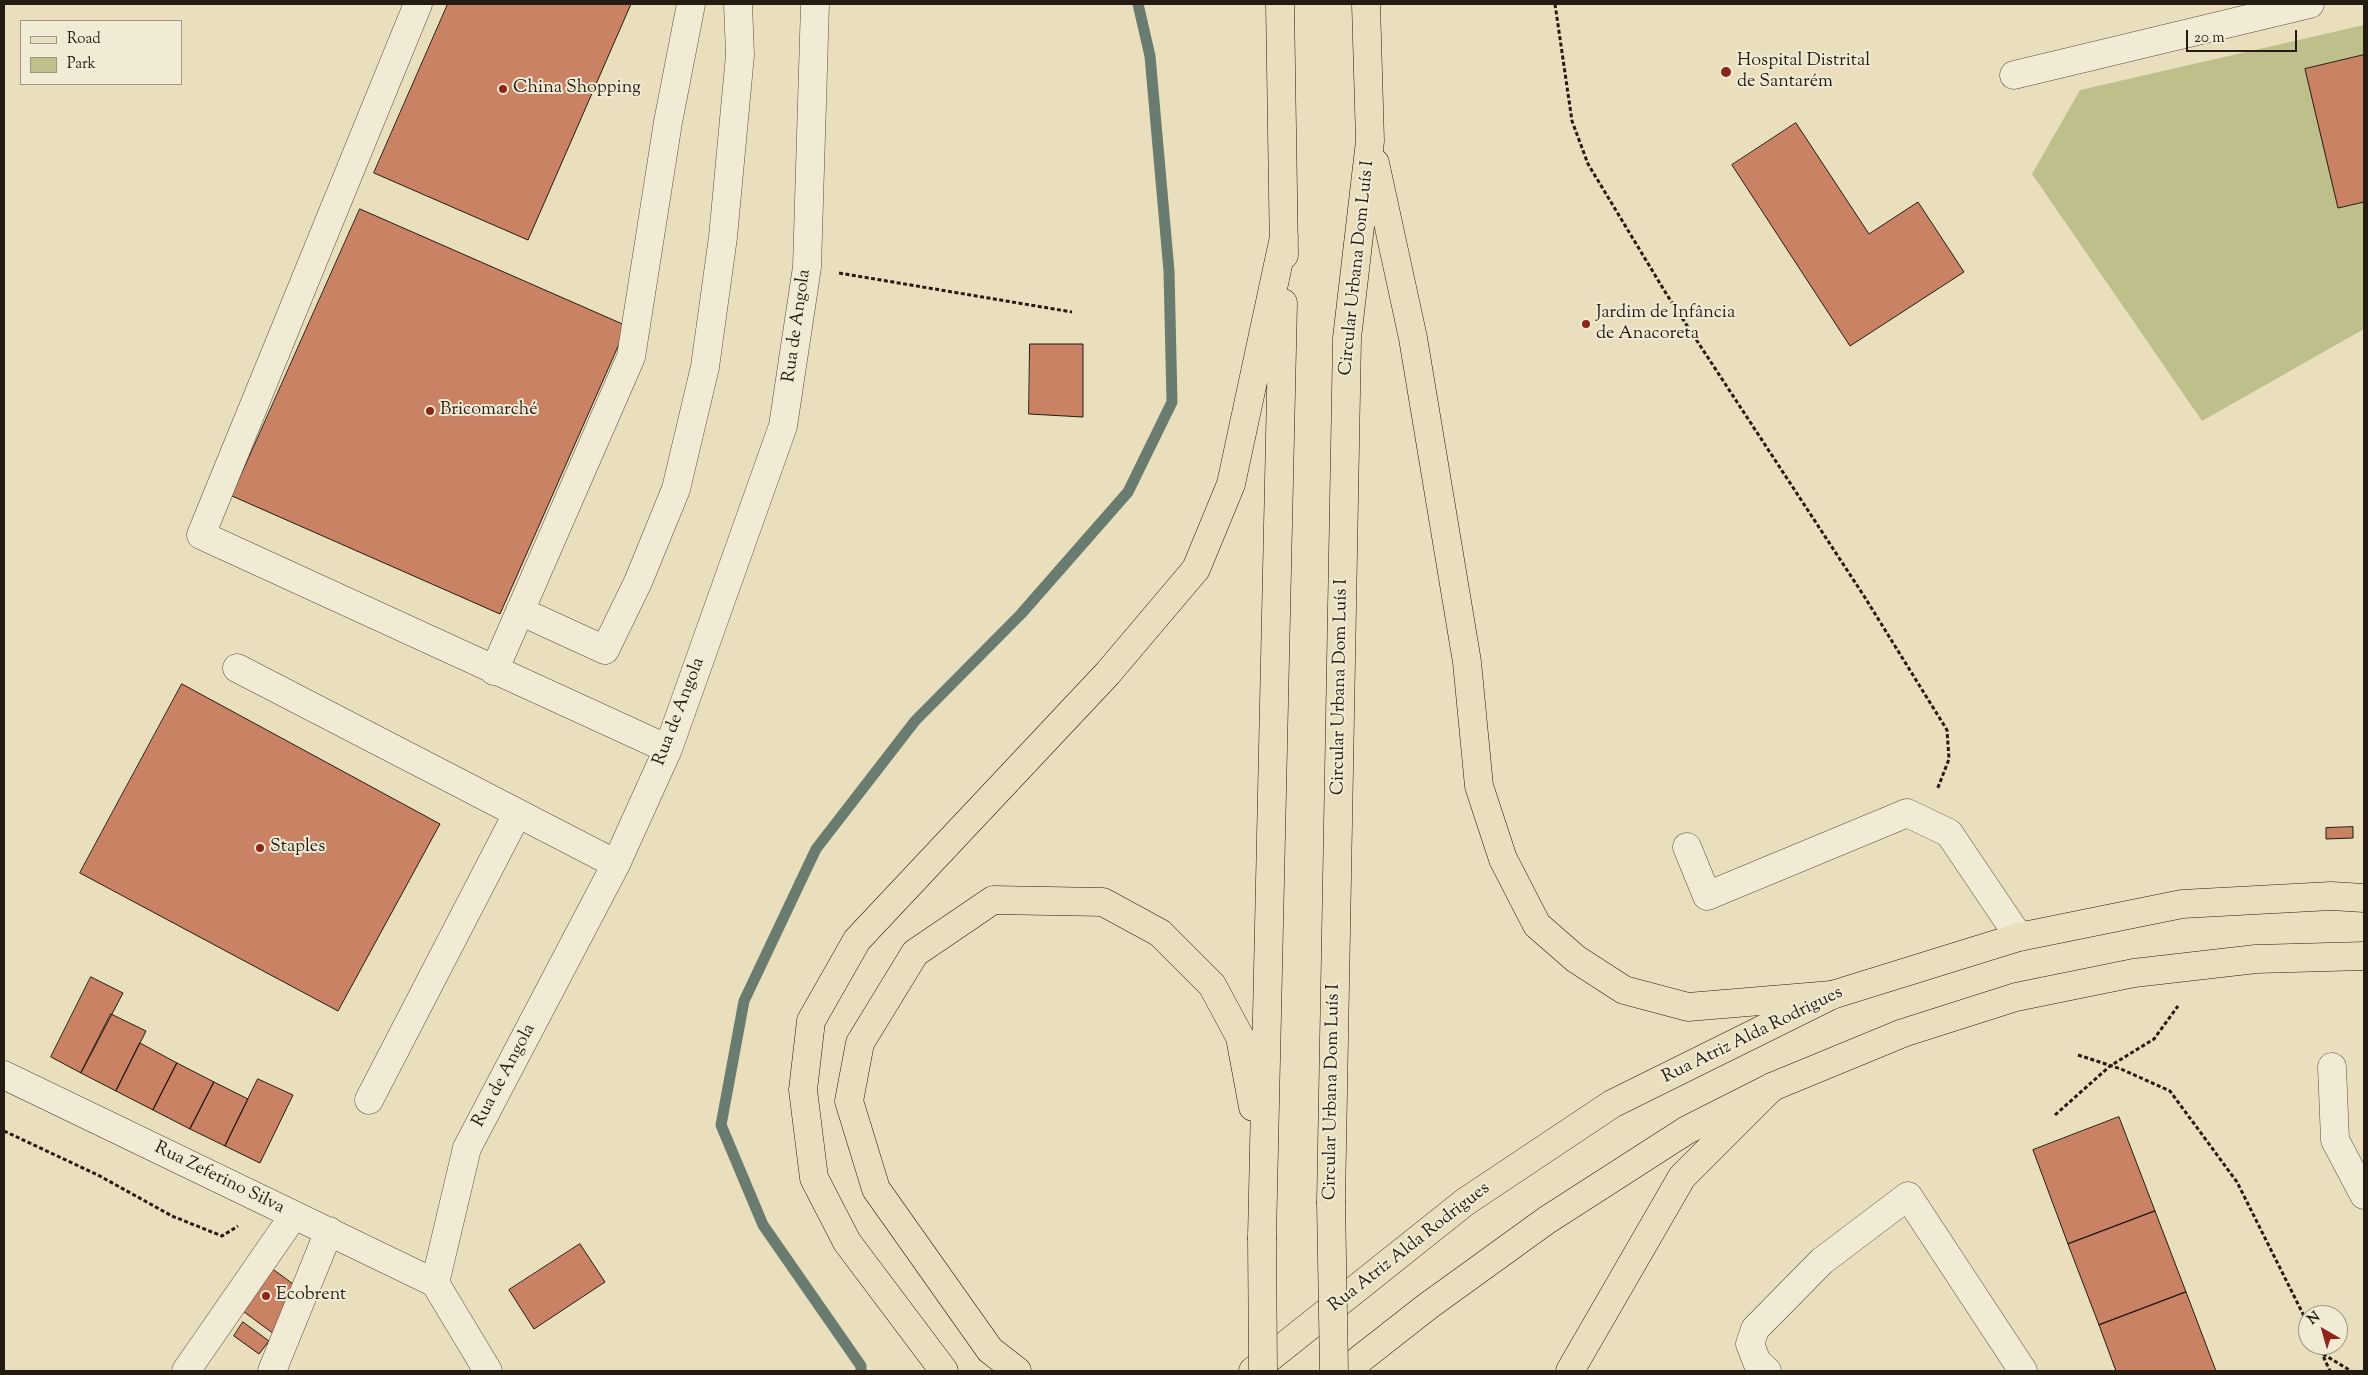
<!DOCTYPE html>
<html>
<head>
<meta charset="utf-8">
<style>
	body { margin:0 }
	#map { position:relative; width:2368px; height:1375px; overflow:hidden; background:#eadfbd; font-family:"Sorts Mill Goudy",serif }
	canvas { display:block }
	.frame { position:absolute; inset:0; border:5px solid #251b12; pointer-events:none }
	.legend { position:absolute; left:20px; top:20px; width:162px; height:65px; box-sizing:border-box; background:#f1ead4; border:1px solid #9f9786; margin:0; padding:6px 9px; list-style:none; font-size:15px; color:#251b12 }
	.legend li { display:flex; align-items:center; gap:10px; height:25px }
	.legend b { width:25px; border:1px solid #9f9786 }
	.north { position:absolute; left:2298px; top:1305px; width:50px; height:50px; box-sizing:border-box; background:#f1ead4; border:1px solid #9f9786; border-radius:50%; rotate:322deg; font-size:14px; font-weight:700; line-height:20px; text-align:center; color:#251b12 }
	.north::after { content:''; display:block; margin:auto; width:18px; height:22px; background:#8f2418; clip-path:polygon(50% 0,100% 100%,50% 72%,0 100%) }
	.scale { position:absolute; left:2186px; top:30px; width:111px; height:22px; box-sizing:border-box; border:2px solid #251b12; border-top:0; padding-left:6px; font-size:15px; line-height:18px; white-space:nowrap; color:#251b12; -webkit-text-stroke:4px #f1ead4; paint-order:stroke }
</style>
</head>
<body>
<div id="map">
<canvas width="2368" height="1375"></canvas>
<div class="frame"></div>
<ul class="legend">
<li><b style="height:6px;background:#eadfbd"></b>Road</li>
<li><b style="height:14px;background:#bfbf8c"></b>Park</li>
</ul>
<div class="north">N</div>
<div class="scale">20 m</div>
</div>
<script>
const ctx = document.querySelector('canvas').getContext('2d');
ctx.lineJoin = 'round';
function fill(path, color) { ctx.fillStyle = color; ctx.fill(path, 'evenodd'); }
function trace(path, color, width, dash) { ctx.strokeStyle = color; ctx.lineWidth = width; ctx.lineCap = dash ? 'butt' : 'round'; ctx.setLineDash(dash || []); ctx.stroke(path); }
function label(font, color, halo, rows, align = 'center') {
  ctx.font = font + ' "Sorts Mill Goudy",serif'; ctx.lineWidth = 4; ctx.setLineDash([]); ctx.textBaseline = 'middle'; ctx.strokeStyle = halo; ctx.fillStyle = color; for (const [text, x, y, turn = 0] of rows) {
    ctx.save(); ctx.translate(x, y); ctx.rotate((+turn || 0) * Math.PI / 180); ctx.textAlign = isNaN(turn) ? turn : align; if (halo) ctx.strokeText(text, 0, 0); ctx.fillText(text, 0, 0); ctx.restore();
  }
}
fill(new Path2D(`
	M2364 25V329L2202 421 2032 174 2080 90Z`), '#bfbf8c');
trace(new Path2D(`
	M861 1371V1366L763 1225 721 1125 744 1001 816 849 915 721 1021 614 1128 492 1172 402 1169 271 1150 56 1138 4`), '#6a7c6f', 11);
const building = new Path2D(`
	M448 4H631L528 240 374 173Z
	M2364 55V202L2338 208 2305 69Z
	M1796 123 1869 234 1918 202 1964 272 1850 346 1732 165Z
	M360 209 627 326 500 614 232 496Z
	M1030 344H1083V417L1029 414Z
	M182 684 440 824 338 1011 80 873Z
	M2353 827V838L2326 839V828Z
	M91 977 123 993 81 1073 51 1057Z
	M111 1014 146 1031 116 1091 81 1073Z
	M140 1043 177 1063 153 1110 116 1091Z
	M177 1063 214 1082 190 1129 153 1110Z
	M258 1079 293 1095 260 1163 225 1146Z
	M214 1082 248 1099 225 1146 190 1129Z
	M2119 1117 2155 1211 2068 1244 2033 1150Z
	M2155 1211 2186 1292 2099 1325 2068 1244Z
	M580 1244 605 1282 534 1329 509 1290Z
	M259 1259 304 1292 274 1334 228 1300Z
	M2186 1292 2216 1371H2116L2099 1325Z
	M243 1322 269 1341 259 1354 234 1336Z`);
fill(building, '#ca8264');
trace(building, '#251b12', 1);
const minor = new Path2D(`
	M418 4 201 535 668 749
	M2014 75 2310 4
	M520 611 605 650 638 582 676 489 705 367 723 237 740 55 738 4
	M237 668 616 864
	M494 671 631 357 668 122 691 4
	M1687 847 1707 896 1907 813 1949 833 2019 937
	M2332 1067 2335 1140 2364 1195
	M4 1075 435 1283
	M369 1100 517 814
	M186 1371 294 1215
	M272 1371 329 1231
	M488 1371 435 1283 467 1148 616 864 668 749 783 426 807 267 815 4
	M1767 1371 1757 1362 1750 1344 1755 1329 1822 1261 1908 1196 2023 1371`);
const major = new Path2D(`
	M1253 1371 1465 1202 1612 1104 1832 995 2019 937 2182 904 2331 896 2364 898
	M1345 1371 1428 1306 1547 1220 1687 1130 1772 1087 1903 1033 2016 997 2134 973 2256 959 2364 956`);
const highway = new Path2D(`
	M1280 4 1284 255
	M1375 163 1413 338 1467 662 1479 786 1503 859 1537 925 1576 959 1624 990 1688 1007 1832 995
	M1331 1201 1347 338 1370 141 1366 4
	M1262 1237 1283 303
	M944 1371 847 1242 814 1178 803 1090 811 1021 857 940 1108 673 1196 569 1231 484 1284 237
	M1017 1371 990 1350 876 1189 849 1101 860 1043 915 953 993 900 1103 902 1160 933 1212 985 1240 1037 1253 1107
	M1570 1371 1682 1177 1772 1087`);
trace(minor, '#564c3d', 29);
trace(major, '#251b12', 29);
trace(highway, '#251b12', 29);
trace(new Path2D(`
	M1555 4 1572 121 1588 164 1667 295 1864 596 1947 730 1949 759 1937 790
	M839 273 1072 312
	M2078 1055 2121 1069 2170 1091 2237 1182 2308 1324
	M2055 1115 2110 1066 2154 1039 2178 1006
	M4 1131 98 1175 172 1216 222 1236 238 1226
	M2318 1345 2330 1371
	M2323 1354 2351 1371`), '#251b12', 3, [4, 2.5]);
trace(minor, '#f1ead4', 28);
trace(major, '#eadfbd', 28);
trace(highway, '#eadfbd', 28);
const highwayBridge = new Path2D(`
	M1331 1201 1334 1371
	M1262 1237 1263 1371`);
trace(highwayBridge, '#251b12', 29, []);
trace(highwayBridge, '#eadfbd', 28);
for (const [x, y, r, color] of [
	[1726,72,6,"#8f2418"],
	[503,89,5,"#8f2418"],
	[1586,324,5,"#8f2418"],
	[430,411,5,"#8f2418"],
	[260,848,5,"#8f2418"],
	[266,1296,5,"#8f2418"]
]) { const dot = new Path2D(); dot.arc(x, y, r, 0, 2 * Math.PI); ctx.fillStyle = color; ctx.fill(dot); trace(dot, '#f1ead4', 2); }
label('18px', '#251b12', '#f1ead4', [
	["Hospital Distrital",1737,62],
	["de Santarém",1737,83],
	["China Shopping",513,89],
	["Jardim de Infância",1596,314],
	["de Anacoreta",1596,335],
	["Bricomarché",440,411],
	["Staples",270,848],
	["Ecobrent",276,1296]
], 'left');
label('18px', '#251b12', '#f1ead4', [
	["Circular Urbana Dom Luís I",1358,268,-84],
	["Rua de Angola",798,326,-82],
	["Circular Urbana Dom Luís I",1341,687,-89],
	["Rua de Angola",680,712,-69],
	["Rua Atriz Alda Rodrigues",1753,1036,-26],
	["Rua de Angola",505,1076,-62],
	["Circular Urbana Dom Luís I",1333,1092,-89],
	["Rua Zeferino Silva",219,1179,26],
	["Rua Atriz Alda Rodrigues",1410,1248,-38]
]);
</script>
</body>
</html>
